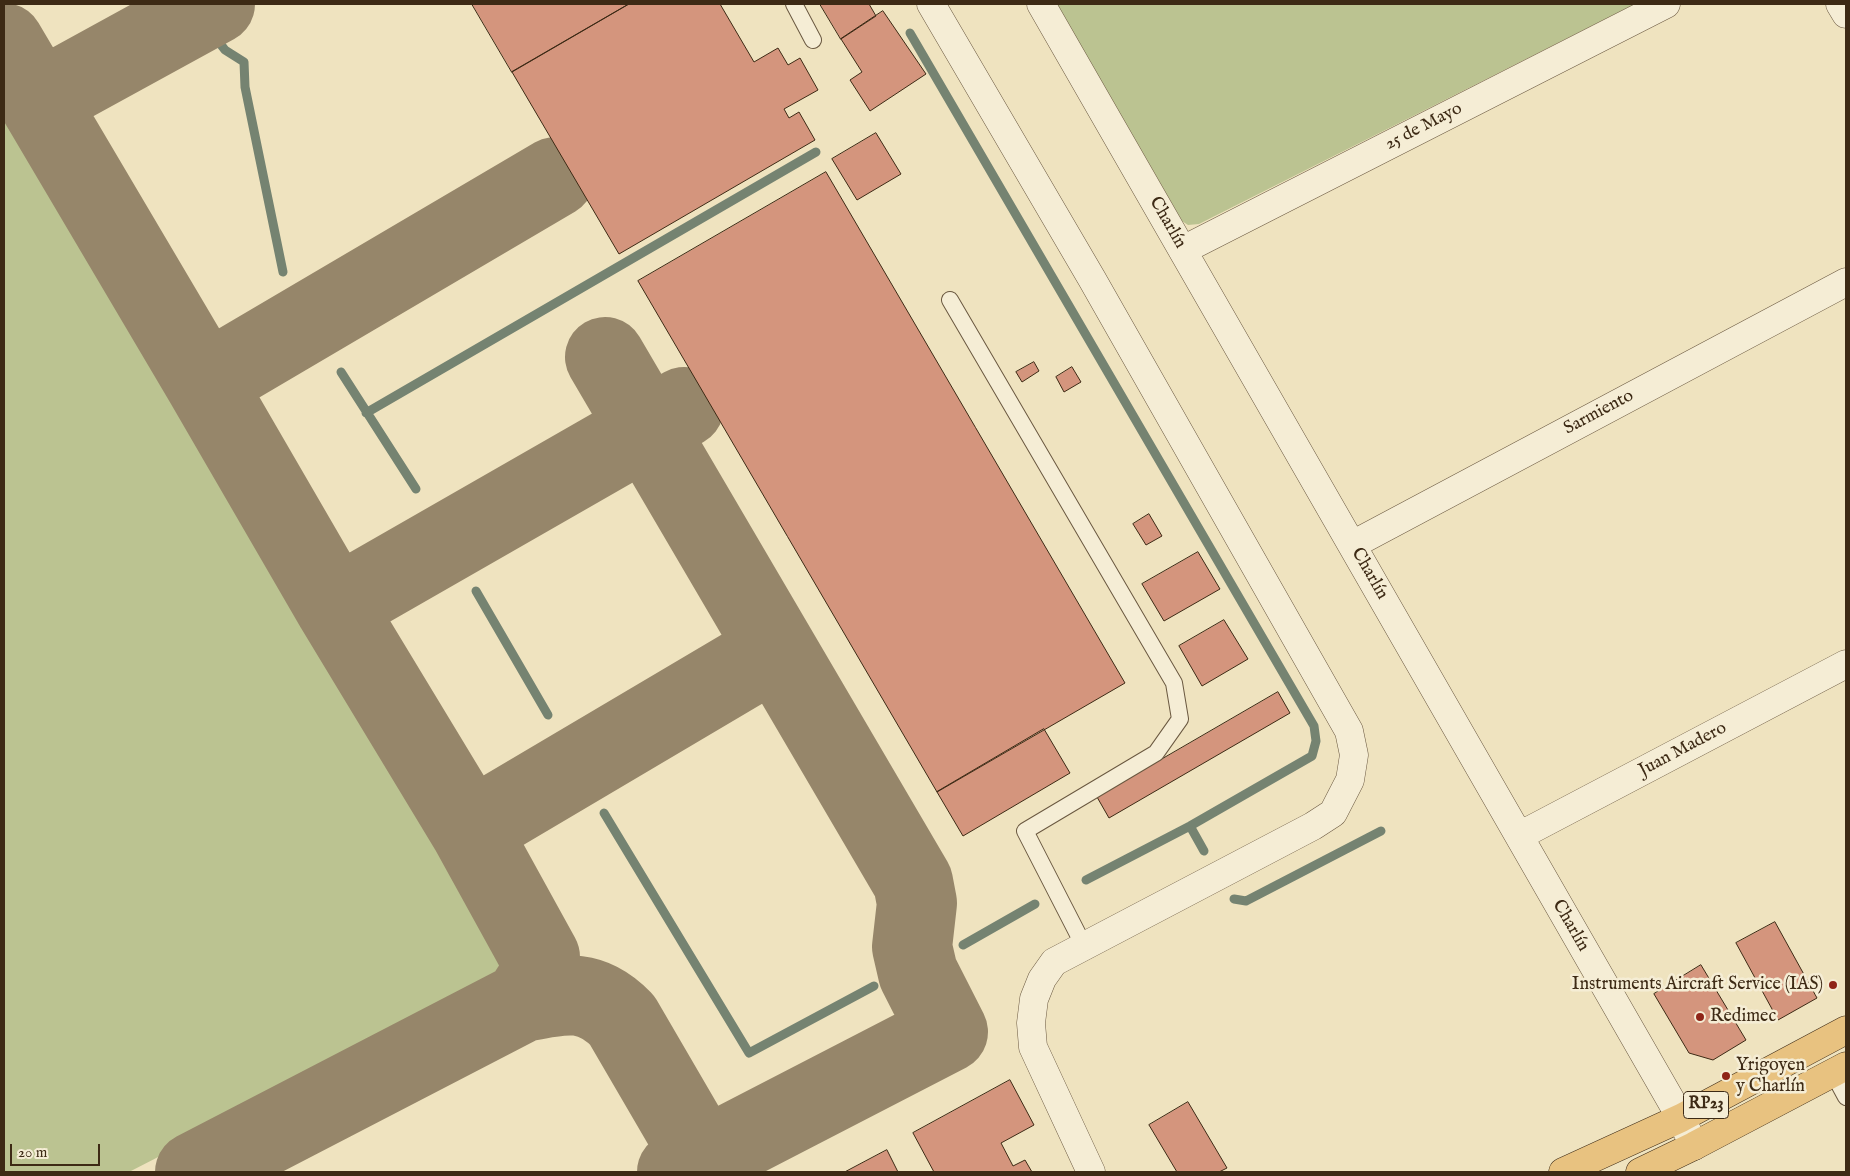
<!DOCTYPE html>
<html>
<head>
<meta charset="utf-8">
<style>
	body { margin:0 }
	#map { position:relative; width:1850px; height:1176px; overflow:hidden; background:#efe3bf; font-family:"IM FELL English",serif }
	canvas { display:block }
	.frame { position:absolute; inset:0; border:5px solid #3d2a15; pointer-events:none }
	.scale { position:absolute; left:10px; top:1144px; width:90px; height:22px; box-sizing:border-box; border:2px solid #3d2a15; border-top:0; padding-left:6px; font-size:15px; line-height:18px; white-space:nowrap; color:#3d2a15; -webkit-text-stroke:4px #f5edd5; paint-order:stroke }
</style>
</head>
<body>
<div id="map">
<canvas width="1850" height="1176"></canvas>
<div class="frame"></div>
<div class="scale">20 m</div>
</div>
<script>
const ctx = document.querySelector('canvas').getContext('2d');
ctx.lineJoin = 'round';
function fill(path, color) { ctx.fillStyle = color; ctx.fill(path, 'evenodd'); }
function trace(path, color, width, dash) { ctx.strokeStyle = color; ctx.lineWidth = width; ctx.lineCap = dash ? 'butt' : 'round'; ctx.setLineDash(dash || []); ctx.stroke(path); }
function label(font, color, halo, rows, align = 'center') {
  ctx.font = font + ' "IM FELL English",serif'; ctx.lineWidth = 5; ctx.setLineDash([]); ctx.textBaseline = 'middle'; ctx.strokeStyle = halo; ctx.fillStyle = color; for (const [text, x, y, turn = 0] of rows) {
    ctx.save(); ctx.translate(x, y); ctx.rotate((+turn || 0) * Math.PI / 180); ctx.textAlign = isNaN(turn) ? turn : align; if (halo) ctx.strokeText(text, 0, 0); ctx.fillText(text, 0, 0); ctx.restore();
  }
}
fill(new Path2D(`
	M1057 4H1635L1199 224 1188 225 1182 221Z
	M4 107 497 943 501 960 496 973 485 989 129 1172H4Z`), '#bbc391');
trace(new Path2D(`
	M212 33 225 50 244 62 245 87 283 272
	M910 33 1314 726 1316 741 1312 756 1190 826 1086 880
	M341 372 416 489
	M366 413 816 152
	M476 591 548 715
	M604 813 749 1053 874 986
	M1190 826 1204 851
	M1234 899 1246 901 1381 831
	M963 945 1035 904`), '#758371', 9);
trace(new Path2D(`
	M4 43 205 383 335 607 470 830 540 957C540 978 535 984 523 1002
	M38 101 215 4
	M605 357 913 882 917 903 912 947 918 973 948 1032 677 1172
	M205 383 555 177
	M335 607 684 407
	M470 830 776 649
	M195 1172 523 1002C564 994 590 987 622 1020L703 1159`), '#96866a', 80);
const building = new Path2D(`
	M472 4H629L512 72Z
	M629 4H720L754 62 778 48 788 65 800 58 818 90 784 109 789 118 799 112 815 140 619 254 512 72Z
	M820 4H869L876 16 841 39Z
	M883 11 926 74 870 111 850 80 862 72 841 39Z
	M876 133 901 174 857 200 832 159Z
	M826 172 1125 683 937 792 638 281Z
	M1034 362 1039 371 1022 382 1016 372Z
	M1072 367 1081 382 1064 392 1056 377Z
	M1149 514 1162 536 1146 545 1133 524Z
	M1198 552 1220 589 1164 621 1142 584Z
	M1224 620 1248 659 1202 686 1179 646Z
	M1278 692 1290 713 1109 818 1097 797Z
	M1044 729 1070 773 963 836 937 792Z
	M1775 922 1817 998 1778 1020 1736 943Z
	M1701 965 1746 1040 1713 1060 1689 1053 1654 994Z
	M1010 1080 1034 1125 1001 1143 1013 1166 1025 1160 1032 1172H934L913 1133Z
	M1188 1102 1227 1168 1219 1172H1177L1149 1125Z
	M887 1150 898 1172H845Z`);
fill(building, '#d4957d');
trace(building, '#3d2a15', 1);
const lane = new Path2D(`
	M794 4 813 40
	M950 300 1174 683 1180 719 1156 753 1025 831 1084 946
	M1833 1073 1846 1097`);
const street = new Path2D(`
	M931 4 1092 279 1349 731 1354 755 1350 780 1333 813 1313 826 1054 962 1042 979 1034 999 1031 1023 1033 1047 1091 1172
	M1041 4 1681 1118 1694 1146
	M1840 4 1846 14
	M1183 250 1666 4
	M1352 545 1846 282
	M1519 836 1846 664`);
const primary = new Path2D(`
	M1563 1172 1681 1118 1846 1030
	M1640 1172 1694 1146 1846 1066`);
trace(lane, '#6a5840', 18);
trace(street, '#6a5840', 29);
trace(primary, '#3d2a15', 29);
trace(lane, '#f5edd5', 16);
trace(street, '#f5edd5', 28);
trace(primary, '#e8c280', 28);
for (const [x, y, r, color] of [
	[1833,985,5,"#8f2418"],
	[1700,1017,5,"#8f2418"],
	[1726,1076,5,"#8f2418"]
]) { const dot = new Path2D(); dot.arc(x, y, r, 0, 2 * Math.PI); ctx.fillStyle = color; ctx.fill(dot); trace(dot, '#f5edd5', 2); }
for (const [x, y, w] of [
	[1706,1105,45]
]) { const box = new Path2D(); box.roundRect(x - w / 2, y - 13.5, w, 27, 4); ctx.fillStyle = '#f5edd5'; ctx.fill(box); trace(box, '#3d2a15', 1); }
label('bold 16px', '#3d2a15', null, [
	["RP23",1706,1105]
]);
label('18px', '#3d2a15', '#f5edd5', [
	["25 de Mayo",1424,127,-27],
	["Charlín",1167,223,60],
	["Sarmiento",1599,413,-28],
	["Charlín",1369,574,60],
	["Juan Madero",1683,750,-28],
	["Charlín",1570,926,60]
]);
label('18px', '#3d2a15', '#f5edd5', [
	["Instruments Aircraft Service (IAS)",1823,985,"right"],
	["Redimec",1710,1017],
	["Yrigoyen",1736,1066],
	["y Charlín",1736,1087]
], 'left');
</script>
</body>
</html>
